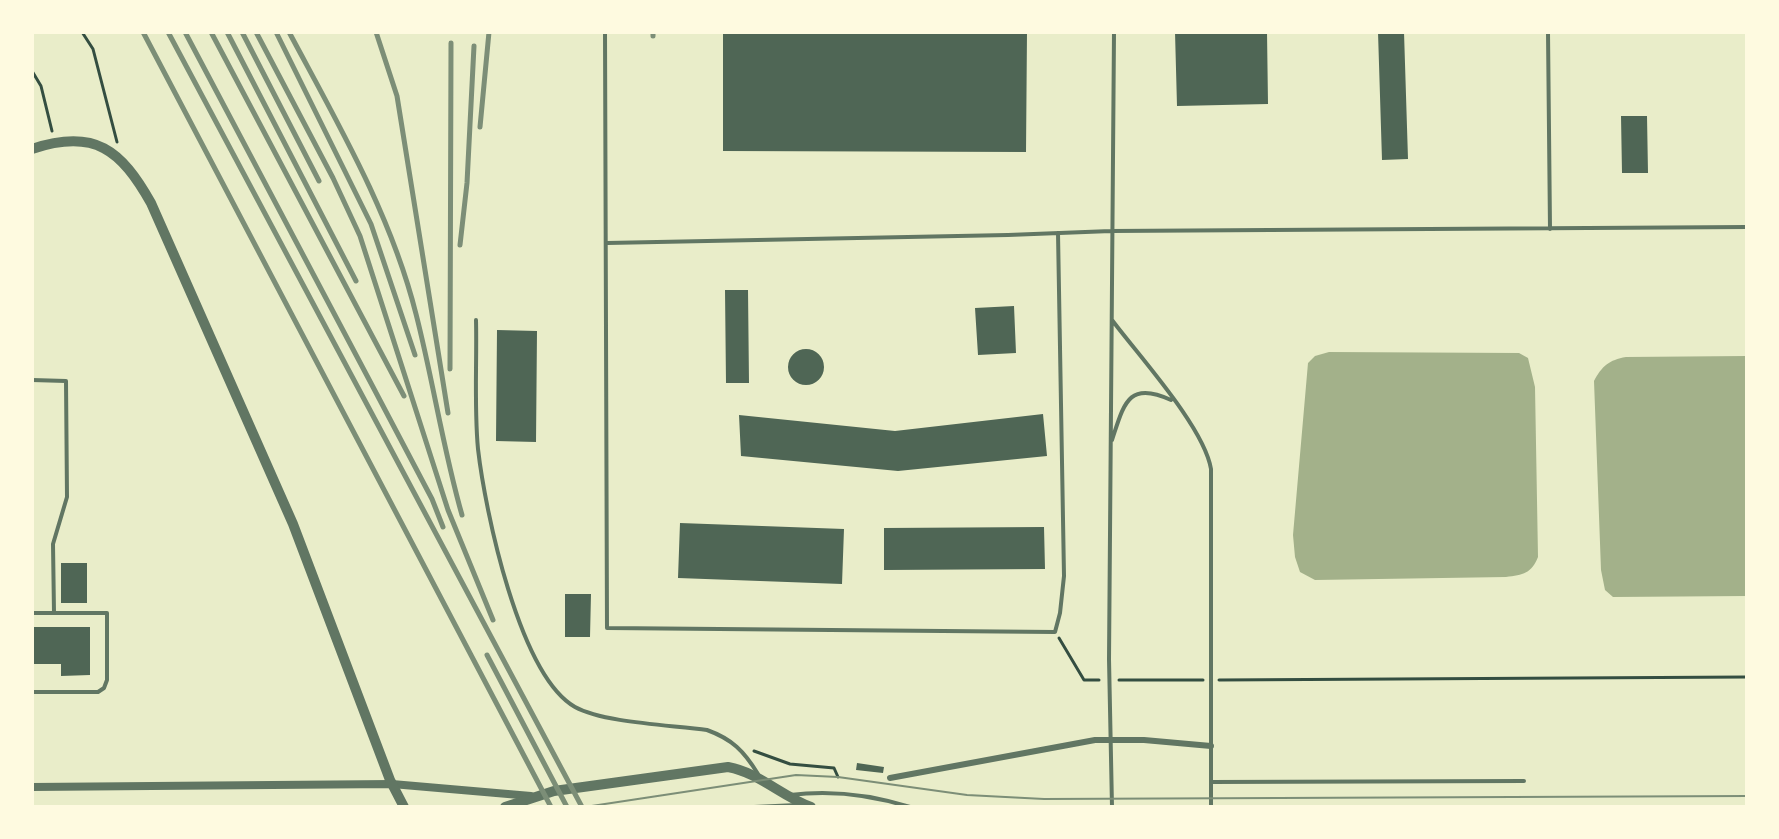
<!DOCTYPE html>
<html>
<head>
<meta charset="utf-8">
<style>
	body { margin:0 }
	#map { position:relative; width:1779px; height:839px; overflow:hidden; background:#e9edc9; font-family:Inter,sans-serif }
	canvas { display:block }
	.frame { position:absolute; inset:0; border:34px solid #fefae0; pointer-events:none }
</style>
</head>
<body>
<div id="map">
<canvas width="1779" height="839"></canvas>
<div class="frame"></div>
</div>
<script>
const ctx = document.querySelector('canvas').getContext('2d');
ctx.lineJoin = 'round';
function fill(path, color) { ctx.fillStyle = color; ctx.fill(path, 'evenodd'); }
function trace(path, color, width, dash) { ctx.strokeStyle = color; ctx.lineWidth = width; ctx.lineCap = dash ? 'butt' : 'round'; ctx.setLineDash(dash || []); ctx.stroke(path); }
fill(new Path2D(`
	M1329 352 1519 353 1528 358 1535 387 1538 557C1532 573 1523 575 1506 577L1315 580 1300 572 1295 557 1293 535 1308 363 1315 356Z
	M1747 356V596L1613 597 1605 590 1601 570 1594 381C1602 366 1609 360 1626 357Z`), '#a3b18a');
fill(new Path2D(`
	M723 32H1027L1026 152 723 151Z
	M1175 32H1267L1268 104 1177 106Z
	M1378 32H1404L1408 159 1382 160Z
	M1621 116H1647L1648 173H1622Z
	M725 290H748L749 383H726Z
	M1014 306 1016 353 978 355 975 308Z
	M497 330 537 331 536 442 496 441Z
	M788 367a18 18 0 1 1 36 0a18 18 0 1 1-36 0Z
	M1043 414 1047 456 898 471 741 456 739 415 895 431Z
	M680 523 844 529 842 584 678 578Z
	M1044 527 1045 569 884 570V528Z
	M61 563H87V603H61Z
	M565 594H591L590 637H565Z
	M32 627H90V675L61 676V664H32Z
	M857 763 884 767 883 773 856 770Z`), '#4f6655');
trace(new Path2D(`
	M82 32 93 49 117 142
	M32 71 41 86 52 131
	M1059 638 1084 680H1099
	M1119 680H1203
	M1219 680 1747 677
	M754 751 790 764 834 768 838 777`), '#344e41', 3);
trace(new Path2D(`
	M605 32 607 628 1055 632 1060 613 1064 576 1058 233
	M1548 32 1550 229
	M607 243 1008 235 1111 231 1747 227
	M476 320C477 363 474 407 478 449 485 510 519 675 575 707 604 723 672 725 707 730 732 739 744 751 758 774
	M1112 320C1139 356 1204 427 1211 469V807
	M32 380 66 381 67 497 53 544 54 613
	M1112 440C1124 404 1128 380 1171 400
	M32 613H107V680L104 688 98 692H32
	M1211 782 1524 781
	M790 795C829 790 872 795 910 807
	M754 807 797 805
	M1112 807 1109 659 1114 32`), '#617663', 4);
trace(new Path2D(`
	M890 778 1095 740H1144L1211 746`), '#617663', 6);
trace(new Path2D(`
	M32 787 392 784 531 796`), '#617663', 8);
trace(new Path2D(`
	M32 149C95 128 121 150 151 203L293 524 390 780 404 807
	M505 807 554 791 728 767C760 773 781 796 811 807`), '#617663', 10);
trace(new Path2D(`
	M585 807 796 775 838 777 967 795 1044 799 1747 796`), '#7c8e77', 2);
trace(new Path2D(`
	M143 32 551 807
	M168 32 582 807
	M185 32 373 387 432 499 443 527
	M211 32 404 396
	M227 32 356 281
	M242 32 319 181
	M256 32 333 178 360 236 448 510 493 620
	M276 32 371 224 415 355
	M289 32C337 122 391 214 416 314 433 380 443 449 462 515
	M376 32 397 96 448 413
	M653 32V36
	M480 127 489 32
	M460 245 467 183 474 46
	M450 369 451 43
	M487 655 567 807`), '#7c8e77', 5);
</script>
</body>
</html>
